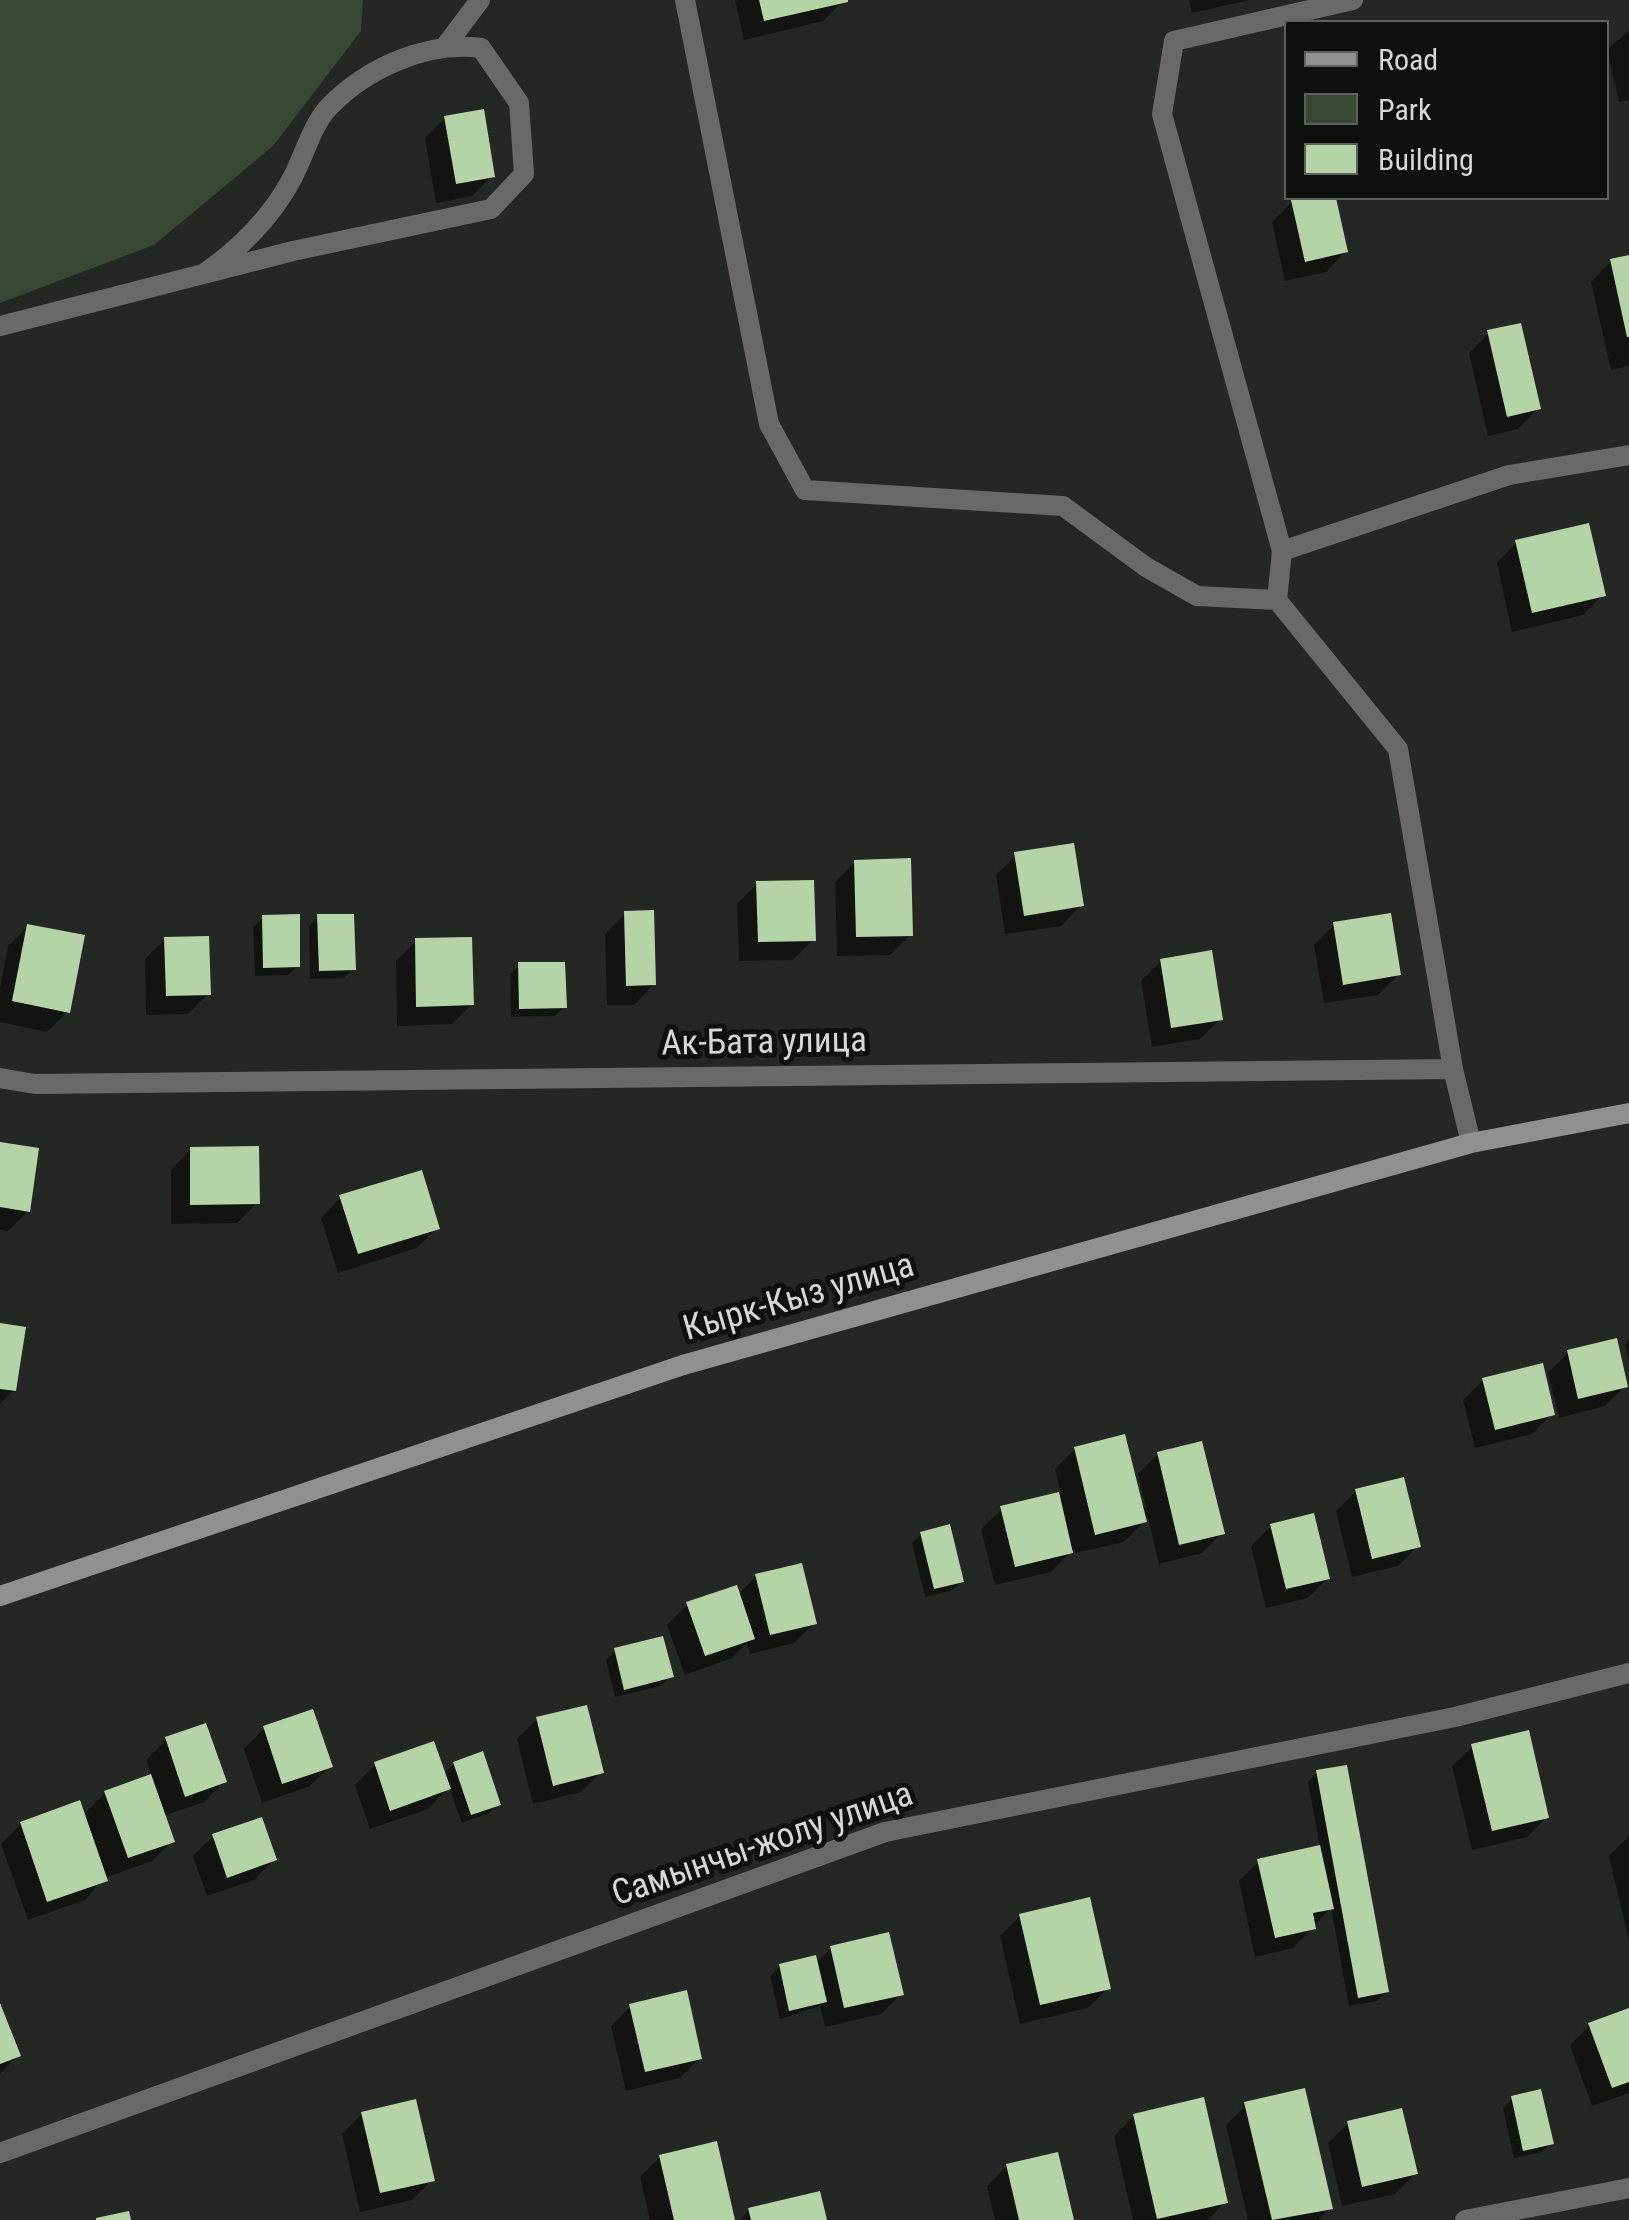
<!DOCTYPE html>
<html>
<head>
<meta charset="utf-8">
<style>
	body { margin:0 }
	#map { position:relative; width:1629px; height:2220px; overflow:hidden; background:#242723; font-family:"Roboto Condensed",sans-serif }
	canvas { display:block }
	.legend { position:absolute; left:1284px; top:20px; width:325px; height:180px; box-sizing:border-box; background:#0e100e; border:2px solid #5e605e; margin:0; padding:12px 18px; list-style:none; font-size:30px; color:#d5d8d5 }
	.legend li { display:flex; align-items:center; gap:20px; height:50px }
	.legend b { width:50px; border:2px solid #5e605e }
</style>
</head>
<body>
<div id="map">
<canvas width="1629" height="2220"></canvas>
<ul class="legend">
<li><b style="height:12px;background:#8e918d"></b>Road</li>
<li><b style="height:28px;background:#384832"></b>Park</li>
<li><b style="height:28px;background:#b4d4a7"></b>Building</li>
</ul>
</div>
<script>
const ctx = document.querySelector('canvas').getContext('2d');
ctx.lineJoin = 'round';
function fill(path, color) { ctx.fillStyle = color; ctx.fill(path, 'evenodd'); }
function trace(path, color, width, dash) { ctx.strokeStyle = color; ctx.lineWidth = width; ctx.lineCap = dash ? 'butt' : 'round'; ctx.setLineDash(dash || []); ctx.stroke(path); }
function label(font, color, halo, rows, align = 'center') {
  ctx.font = font + ' "Roboto Condensed",sans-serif'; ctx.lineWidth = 10; ctx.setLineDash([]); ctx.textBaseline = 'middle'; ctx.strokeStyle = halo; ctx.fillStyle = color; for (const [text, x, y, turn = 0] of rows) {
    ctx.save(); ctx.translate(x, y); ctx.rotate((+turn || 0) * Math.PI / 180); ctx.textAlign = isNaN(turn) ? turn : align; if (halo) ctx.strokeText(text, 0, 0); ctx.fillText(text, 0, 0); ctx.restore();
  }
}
fill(new Path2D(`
	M0 0H363L361 31 273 146 154 245 0 303Z`), '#384832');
fill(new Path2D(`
	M735 0H842L843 1 823 21 744 40Z
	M1189 0H1250L1192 13Z
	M1629 30V100L1619 102 1607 50Z
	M445 118 492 176 472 196 436 203 425 138Z
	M1310 198H1333L1346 251 1326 272 1285 281 1272 222 1292 202Z
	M1629 257V366L1611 370 1591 282 1611 261Z
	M1489 333 1538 409 1518 429 1488 436 1469 353Z
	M1517 542 1603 595 1583 615 1512 632 1497 563Z
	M1016 855 1081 905 1061 926 1005 934 996 875Z
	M855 862 910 935 890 955 837 956 835 882Z
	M757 884 813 940 793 960 739 961 737 904Z
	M625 914 654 984 634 1005H607L605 934Z
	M318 917 353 969 344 978 310 979 309 926Z
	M263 918 298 966 288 975 255 976 253 927Z
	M1335 924 1399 974 1378 995 1324 1003 1314 945Z
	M28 926 67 1012 47 1032 0 1022V988L8 946Z
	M165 939 208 994 188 1014 146 1015 145 959Z
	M416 941 472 1004 452 1024 397 1026 396 961Z
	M1161 961 1220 1019 1200 1039 1152 1047 1141 981Z
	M520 965 564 1007 555 1016 511 1017 510 974Z
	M0 1144 28 1211 8 1231 0 1230Z
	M191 1149 257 1203 237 1223 171 1224V1170Z
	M341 1197 437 1228 417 1248 338 1273 321 1218Z
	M0 1326 14 1390 0 1404Z
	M1629 1340V1363L1625 1344Z
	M1568 1353 1625 1386 1605 1406 1559 1418 1548 1373Z
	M1483 1380 1552 1414 1532 1434 1475 1448 1463 1400Z
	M1075 1449 1141 1508 1146 1507 1138 1474 1158 1454 1222 1533 1202 1553 1159 1564 1148 1518 1124 1542 1075 1553 1074 1548 1051 1572 995 1585 981 1529 1002 1509 1061 1494 1055 1469Z
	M1356 1491 1418 1546 1398 1566 1352 1577 1336 1511Z
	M1271 1526 1328 1578 1308 1598 1266 1608 1251 1546Z
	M921 1534 962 1581 952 1590 925 1597 912 1543Z
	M756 1576 815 1623 794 1643 750 1654 747 1643 732 1658 685 1675 667 1625 687 1605 738 1595Z
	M616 1650 671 1676 661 1686 615 1697 606 1660Z
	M537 1719 601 1772 581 1792 533 1804 517 1739Z
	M264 1729 330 1766 310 1786 262 1803 244 1749Z
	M166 1740 224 1782 204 1802 163 1816 172 1841 152 1861 104 1878 85 1900 28 1920 1 1844 21 1824 83 1815 105 1793 152 1776 146 1760Z
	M1473 1746 1547 1817 1527 1837 1472 1850 1452 1766Z
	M454 1764 498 1804 489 1813 462 1823 449 1787 428 1809 370 1829 355 1785 375 1765 443 1775Z
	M1317 1772 1386 1992 1377 2001 1349 2006 1331 1908 1293 1948 1255 1957 1239 1881 1259 1861 1320 1848 1308 1782Z
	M213 1836 274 1860 254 1880 207 1896 193 1856Z
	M1629 1836V1941L1609 1856Z
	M1020 1916 1108 1988 1088 2008 1020 2024 1000 1936Z
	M831 1948 901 1994 881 2014 825 2027 820 2006 780 2019 770 1976 780 1966 816 1963Z
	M631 2006 700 2058 680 2078 626 2091 611 2026Z
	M0 2009 18 2055 0 2074Z
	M1629 2011V2093L1592 2106 1570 2045 1590 2025Z
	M1512 2099 1551 2143 1542 2152 1514 2158 1503 2108Z
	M1246 2105 1330 2208 1318 2220H1248L1226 2125Z
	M362 2114 432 2180 412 2200 360 2212 342 2134Z
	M1134 2116 1225 2202 1208 2220H1133L1114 2136Z
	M1348 2123 1415 2174 1395 2194 1342 2206 1328 2143Z
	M660 2157 732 2220H650L640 2177Z
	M1007 2166 1071 2220H995L987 2186Z
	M749 2210 825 2220H740Z`), '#0007');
fill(new Path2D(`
	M759 0H848V2L764 21Z
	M484 109 495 177 456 184 444 116Z
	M1336 198 1348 252 1305 262 1291 200Z
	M1629 255V337H1627L1610 259Z
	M1521 323 1541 409 1507 417 1487 330Z
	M1589 523 1606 596 1532 613 1515 540Z
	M1074 843 1084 906 1024 916 1014 852Z
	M911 858 913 936 856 937 854 860Z
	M814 880 816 941 758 942 756 881Z
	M654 910 656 985 626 986 624 911Z
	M1391 913 1401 975 1343 985 1333 922Z
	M300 914V967L263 968 262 915Z
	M317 914H354L356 970 319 971Z
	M27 924 85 935 70 1013 12 1001Z
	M209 936 211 995 166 996 164 937Z
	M472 937 474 1005 416 1007 415 938Z
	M1212 950 1223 1020 1171 1028 1160 959Z
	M518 962H565L567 1008 519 1009Z
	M0 1142 39 1148 30 1212 0 1207Z
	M259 1146 260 1204 190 1205V1147Z
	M422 1170 440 1229 358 1254 339 1195Z
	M0 1323 26 1327 16 1391 0 1389Z
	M1617 1338 1628 1387 1578 1399 1567 1350Z
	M1543 1363 1555 1415 1495 1430 1482 1378Z
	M1125 1434 1147 1522 1095 1535 1074 1447Z
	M1202 1441 1225 1534 1179 1545 1157 1452Z
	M1404 1477 1421 1547 1372 1559 1355 1489Z
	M1059 1492 1073 1553 1015 1567 1000 1506Z
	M1314 1513 1330 1579 1286 1589 1270 1524Z
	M950 1524 964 1582 934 1589 920 1532Z
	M802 1563 817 1624 770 1635 755 1574Z
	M737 1585 755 1639 705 1656 686 1602Z
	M663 1636 674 1677 624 1690 614 1648Z
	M587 1705 604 1773 553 1786 536 1717Z
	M313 1709 333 1767 282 1784 263 1726Z
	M206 1723 227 1782 185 1797 165 1737Z
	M1529 1730 1549 1818 1492 1831 1471 1744Z
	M434 1741 451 1789 390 1811 374 1762Z
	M483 1751 501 1805 471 1815 453 1762Z
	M1347 1765 1389 1992 1358 1998 1316 1770Z
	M151 1774 175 1842 128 1858 104 1791Z
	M80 1800 108 1881 47 1902 20 1822Z
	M262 1817 277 1860 227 1878 212 1834Z
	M1320 1845 1334 1909 1313 1913 1316 1929 1275 1938 1257 1859Z
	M1090 1897 1111 1989 1040 2005 1019 1914Z
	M889 1932 904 1995 844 2008 830 1946Z
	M816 1955 827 2002 789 2011 779 1964Z
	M687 1990 702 2059 645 2072 629 2004Z
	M0 2003 21 2056 0 2064Z
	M1629 2008V2082L1612 2088 1588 2023Z
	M1305 2088 1333 2209 1272 2220 1244 2102Z
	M1541 2089 1554 2144 1523 2151 1511 2096Z
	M1204 2097 1228 2203 1157 2219 1133 2114Z
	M416 2099 435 2181 380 2193 361 2112Z
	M1402 2108 1418 2174 1362 2187 1347 2121Z
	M717 2141 735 2220H674L659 2155Z
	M1058 2152 1074 2220H1019L1006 2164Z
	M820 2191 827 2220H751L748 2208Z
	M129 2211 131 2220H96V2218Z`), '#b4d4a7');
trace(new Path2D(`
	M447 44 480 0`), '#696a68', 20);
trace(new Path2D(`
	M685 0 769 424 805 490 1063 506 1146 567 1197 596 1277 600
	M1353 0 1174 41 1162 114 1282 551 1277 600 1398 749 1453 1069
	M0 326 293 251 491 209 524 174 519 103 481 48C427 41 366 68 328 108 310 128 303 161 289 184 268 221 239 249 205 273
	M1282 551 1509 475 1629 455
	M0 1078 35 1084 1453 1069 1471 1143
	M0 2153 885 1832 1455 1717 1629 1673
	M1465 2220 1629 2188`), '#696a68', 20);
trace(new Path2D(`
	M0 1596 683 1365 1471 1143 1629 1113`), '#8e918d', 20);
label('35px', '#d5d8d5', '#0e100e', [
	["Ак-Бата улица",764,1044,-1],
	["Кырк-Кыз улица",799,1299,-16],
	["Самынчы-жолу улица",763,1846,-19]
]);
</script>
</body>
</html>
